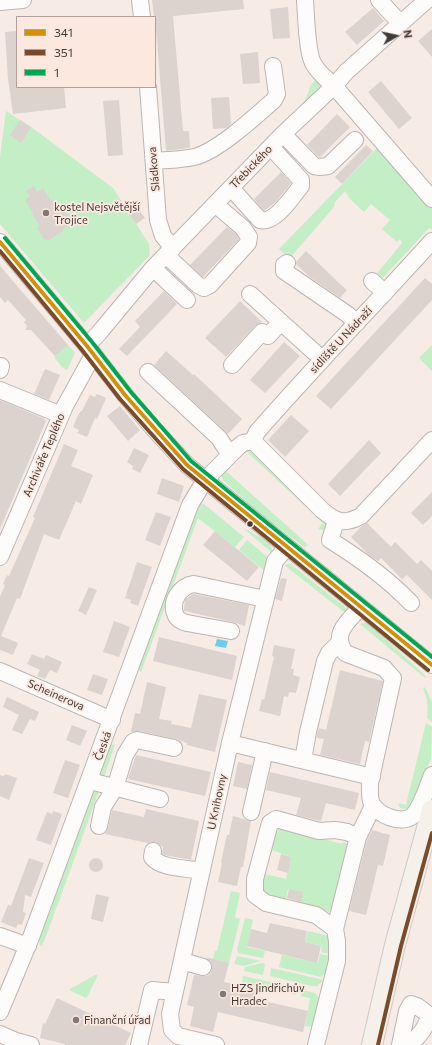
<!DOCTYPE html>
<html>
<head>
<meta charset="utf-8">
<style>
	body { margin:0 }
	#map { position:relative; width:432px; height:1045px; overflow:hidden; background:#f6ebe5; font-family:Commissioner,sans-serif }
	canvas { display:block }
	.legend { position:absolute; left:16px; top:16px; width:140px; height:72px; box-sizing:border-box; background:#fce8df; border:1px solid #b2a29b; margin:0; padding:5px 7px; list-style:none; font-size:12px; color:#423a36 }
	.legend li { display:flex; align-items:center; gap:8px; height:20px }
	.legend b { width:20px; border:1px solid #b2a29b }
	.north { position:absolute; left:376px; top:16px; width:40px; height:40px; -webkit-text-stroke:3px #fce8df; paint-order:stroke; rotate:81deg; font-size:11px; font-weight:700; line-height:16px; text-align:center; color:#423a36 }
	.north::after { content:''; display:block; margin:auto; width:14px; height:18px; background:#423a36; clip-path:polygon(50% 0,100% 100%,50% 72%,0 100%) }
</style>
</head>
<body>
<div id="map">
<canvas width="432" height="1045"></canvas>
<ul class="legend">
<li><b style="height:5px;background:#d3900b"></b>341</li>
<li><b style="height:5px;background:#7a4b2a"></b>351</li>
<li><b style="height:5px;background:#00a651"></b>1</li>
</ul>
<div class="north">N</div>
</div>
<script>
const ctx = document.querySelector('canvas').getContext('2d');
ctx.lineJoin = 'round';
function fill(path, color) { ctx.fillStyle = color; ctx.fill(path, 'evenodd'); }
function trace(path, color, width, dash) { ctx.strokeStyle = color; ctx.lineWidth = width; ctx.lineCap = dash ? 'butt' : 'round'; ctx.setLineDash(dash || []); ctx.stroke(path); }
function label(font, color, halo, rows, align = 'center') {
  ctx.font = font + ' Commissioner,sans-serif'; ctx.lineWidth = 3.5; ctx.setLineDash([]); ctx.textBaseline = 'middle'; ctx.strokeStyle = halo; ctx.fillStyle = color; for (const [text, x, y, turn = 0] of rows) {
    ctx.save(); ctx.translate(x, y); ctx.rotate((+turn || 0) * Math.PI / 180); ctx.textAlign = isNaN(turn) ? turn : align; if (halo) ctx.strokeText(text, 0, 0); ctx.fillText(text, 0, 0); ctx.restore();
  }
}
fill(new Path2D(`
	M318 76C324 92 315 94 304 103L311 85Z
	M6 111 31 127 113 188 149 244 150 255 84 323 0 224V157Z
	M377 148 432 203V229L429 228 381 280 389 285 374 277 402 243 400 239 397 242 382 229 390 220 371 204 364 212 350 199 345 191 335 202 334 207 289 259 279 249Z
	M68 345 75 353 67 370 62 367 55 358V356Z
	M432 345V371L419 358Z
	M250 449 329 519 326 527 323 530 318 529 323 523 246 451 240 457 239 453Z
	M230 463 233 464 227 472 305 542 308 545 305 547H304L257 511 223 480 221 473Z
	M202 504H204L244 537 235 547 198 518 141 672 137 667 195 507 198 508Z
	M243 528 269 542 272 549V553Z
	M247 540 270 559 265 571 239 550Z
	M289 564 292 565 351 612 348 615 284 565Z
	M364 623 370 625 426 676 425 678 360 624Z
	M425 687 432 702V722L427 718C428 707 428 699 423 689Z
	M426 723 432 727 431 759 411 803 413 805C409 808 406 810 400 808L398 803 406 805Z
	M108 744 115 745 103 780 97 774Z
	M101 786 45 939 41 947 38 936 91 790Z
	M283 828 342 844 343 842 349 844 333 913 300 905 302 892 288 889 285 902 265 894 262 883 265 874 286 879 291 857 269 849C272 841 274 830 283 828Z
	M231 891 240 893 235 917 240 919 229 963 213 959 215 951H217Z
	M245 918 253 920 247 947 265 951 263 958 238 953 237 950Z
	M308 931 328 936 330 940 329 954 321 952 322 946 305 942Z
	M320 954 329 956 326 968 330 969 328 976 322 975 321 977 279 967 282 955 318 963Z
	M237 956 261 961 244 966 234 964Z
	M262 963 265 964 263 975 244 971 245 967Z
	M271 968 320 979 323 981 317 986H312L270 976Z
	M95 975H97V977L87 997 86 998 71 991 70 989Z
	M243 976 271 982 270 989 242 983Z
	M276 984 298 988 296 995 275 990Z
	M302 990 315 993 319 999 313 1027 305 1026 310 998 301 996Z`), '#c3eec6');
fill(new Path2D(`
	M217 639 228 641 226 648 215 646Z`), '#6eceea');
fill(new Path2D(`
	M152 0H243L244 9 173 16 183 131H189L190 148 166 151 155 17H154Z
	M288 7 290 38 273 39 270 9Z
	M373 8 384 21 357 45 345 32Z
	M432 29V57L418 41Z
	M17 31V87H64L66 108 13 114 8 79 5 32Z
	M258 52 260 83 243 84 240 54Z
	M381 81 412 118 399 129 368 92Z
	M229 97 231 124 227 128 213 129 211 98Z
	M119 100 123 155 108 156 103 101Z
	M337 114 350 127 320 157H319L307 145Z
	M20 120 31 127 21 143 10 135Z
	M366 145 373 151 342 184 335 177Z
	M281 172 291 183 276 202 264 211 254 199Z
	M34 186 37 192 43 188 51 201 53 200 61 213 65 210 73 222 64 228 63 231 49 240 44 239 37 228 40 226 32 214 33 213 25 200 30 196 26 191Z
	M138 208 145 218 136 224 129 214Z
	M227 227 236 234 239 239 203 277 190 265Z
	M306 251 340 284 347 290 340 298 310 277 296 264V262Z
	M0 266 68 345 55 356 31 330H25L27 326 24 322 26 320 8 300 5 303 0 297Z
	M425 278 432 284V300L331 409 316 396Z
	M164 291 177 304 127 356 119 349 140 327 135 321Z
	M240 301 262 322 255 326 226 357 205 338Z
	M284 342 300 356 265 393 250 380Z
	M166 351 193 375 194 374 242 419 228 434 154 365Z
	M45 369 60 375 49 400 34 394Z
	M97 394 106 398 97 419 95 418 87 437 77 433 79 430 73 427 78 415 81 411H82L90 395 95 397Z
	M0 400 45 419 44 420 46 421 0 529Z
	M120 406 140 430 128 441 107 416Z
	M291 415 309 431 285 457 268 440Z
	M369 440 381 453 340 496 328 484Z
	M64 444 78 450 71 466 93 475 81 504 76 501 59 540 44 534 20 599 17 598 1 636 18 643 13 655 0 650V597L5 585 3 584 7 575 9 576 35 518 33 517Z
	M134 448 149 455 140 473 132 469 133 466 127 462Z
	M162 478 184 486 179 502 157 494Z
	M432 492V516L423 525 411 513Z
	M156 512 171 517 160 546 145 540Z
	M367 523 391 547 395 542 417 564 421 560 432 571V600L407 575 402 579 381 558 378 561 369 555 351 537 362 526Z
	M215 531 259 567 247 581 203 545Z
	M137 562 152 567 138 606 130 603 131 600 125 598Z
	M281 578 287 579 282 601 275 599Z
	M89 587 97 590 86 615 78 611Z
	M194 594 249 605 245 626 233 622 184 611V608L185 600 190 596Z
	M114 621 130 627 119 657 103 652Z
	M159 637 237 656 232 680 153 661Z
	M274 645 295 649 291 669H294L293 675 300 677 296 693 289 692 288 697 284 696 280 716 259 711 262 699 264 700 274 657 272 656Z
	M32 654 44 659 46 655 62 662 57 673 50 670 45 679 37 676 40 670 27 664Z
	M340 670 383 681 369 742 365 741 360 764 320 755 324 739 317 738V734L319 728 326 730Z
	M93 674 108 679 102 695 87 690Z
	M147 682 166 687 159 719 172 721 171 724 191 728 199 694 227 700 215 752 187 745V743L176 739 139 731 131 732 135 713 140 714Z
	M7 697 39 712 35 721 30 719 22 734 12 730 19 715 3 707Z
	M72 725 87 731 80 746 66 740Z
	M136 755 211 772 205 796 128 779Z
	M65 760 80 765 68 798 53 793Z
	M238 762 252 765 247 789 233 786Z
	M270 772 359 793 355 810 326 803 321 821 296 815 301 798 266 790Z
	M5 774 17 778 9 800 0 796V775L4 776Z
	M146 809 199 821 191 860 165 855 162 853 163 847 155 842 148 843 105 834 108 828 112 810 144 817Z
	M53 811 62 814 51 845 36 840 47 812 52 814Z
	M233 816 251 821 243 867H241L237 886 218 882 222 863 221 862 224 848 227 835H229Z
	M372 830 390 835 383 866 378 865 366 915 349 911 367 840Z
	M281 854 291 857 288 873 277 870Z
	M29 858 44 863 31 897 25 895 23 912 26 913 22 925 18 924 16 928 1 922 8 905 11 906Z
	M89 865a7 7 0 1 1 14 0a7 7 0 1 1-14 0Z
	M289 889 303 892 301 902 287 898Z
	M96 894 109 897 103 922 91 919Z
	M270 923 307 931 305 942 321 946 317 963 247 946 251 929 267 933Z
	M206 957 229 963 224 982 257 989 255 999 308 1011 303 1032 218 1012 213 1032 190 1026 194 1007 187 1005 194 975 206 976 210 974 212 969V964Z
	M57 998 131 1033 125 1045H65V1044L40 1038 43 1023 45 1024Z`), '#dcd3cf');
const minor = new Path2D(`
	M140 0 142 17
	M305 0C306 14 307 52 313 63 318 73 327 79 334 86L432 199
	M379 0 400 23
	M0 2 23 0
	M148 87 158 220 163 236 173 248
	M283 134 314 166 320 167 328 166 355 140
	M154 161C167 160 181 160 194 157 217 152 256 116 274 100L277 94 273 66
	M231 188 260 220C275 224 292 197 301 186V180L271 147
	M0 242 87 346 125 395 153 428 187 465 432 665
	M166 255 198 285 204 288 210 285 248 243 249 237 243 228 215 204
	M287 263 284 265V271L347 314 357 323
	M153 268 187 300
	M372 281 385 293
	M250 294 322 359
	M87 346 99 333 153 268 283 134 334 86 346 72 427 0
	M232 365 262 332 268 336 281 322
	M0 370 1 366
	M148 372 219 438 230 455
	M0 390 61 415
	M253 441 257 432C314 367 374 305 432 241
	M253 441 322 510C336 522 344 525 361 516L432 440
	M336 521 330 540C359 558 387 578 411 603
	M0 557 65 406 93 355
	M361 607C348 621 331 634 345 653L384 668 393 678 370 783C370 790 369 798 372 804 379 815 399 824 411 817 420 811 428 785 432 775
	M231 631 187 623C183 622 178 620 176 616 169 602 180 586 194 584L265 599
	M0 671 112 720
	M230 743 372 777
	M303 760 308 732 325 661 329 653 340 642
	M90 781 160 799
	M251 812 265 751
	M99 826 103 807 115 788 125 755 133 742 137 740 174 748
	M153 851 152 857C161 869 187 868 202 871
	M335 929 316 915 266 903 255 895V879L270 823 276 819 319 831 335 830 347 832 358 837
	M0 936 28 946
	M182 961 203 967
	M0 1012 30 940 190 505 205 480 238 447 243 443 253 441
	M0 1034 16 1041 31 1045
	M139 1045 152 990 175 992
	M216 1045 178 1036 172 1030 170 1014 230 743 275 561 287 547
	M316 1045 337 961V941L335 929 358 837 373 806
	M400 1045 407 1011 411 1004 417 1006 429 1015C427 1028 418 1036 410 1045`);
const major = new Path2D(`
	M372 1045 395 945 432 810`);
trace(minor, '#beb5b1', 18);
trace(major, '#cfc9c6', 22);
trace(minor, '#fefcfb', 16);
trace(major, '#f5f0e9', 20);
trace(new Path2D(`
	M0 242 87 346 125 395 187 465 432 665`), '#d3900b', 4);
trace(new Path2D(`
	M0 251 82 350 120 399 183 469 428 670
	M378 1045 401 946 432 833`), '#7a4b2a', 4);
trace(new Path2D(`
	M5 238 92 342 130 391 191 461 432 657`), '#00a651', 4);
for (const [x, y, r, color] of [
	[46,213,4,"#817873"],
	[250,524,3.5,"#423a36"],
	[223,994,4,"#817873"],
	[76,1020,4,"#817873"]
]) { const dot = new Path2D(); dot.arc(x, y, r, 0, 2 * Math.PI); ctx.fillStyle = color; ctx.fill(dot); trace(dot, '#fce8df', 1.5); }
label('11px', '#423a36', '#fce8df', [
	["Třebického",251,167,-46],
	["Sládkova",154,169,-95],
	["sídliště U Nádraží",341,340,-47],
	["Archiváře Teplého",44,455,-67],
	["Scheinerova",56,695,24],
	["Česká",103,746,-70],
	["U Knihovny",217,802,-78]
]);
label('11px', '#423a36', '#fce8df', [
	["kostel Nejsvětější",54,207],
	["Trojice",54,220],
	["HZS Jindřichův",231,988],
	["Hradec",231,1001],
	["Finanční úřad",84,1020]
], 'left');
</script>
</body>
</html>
